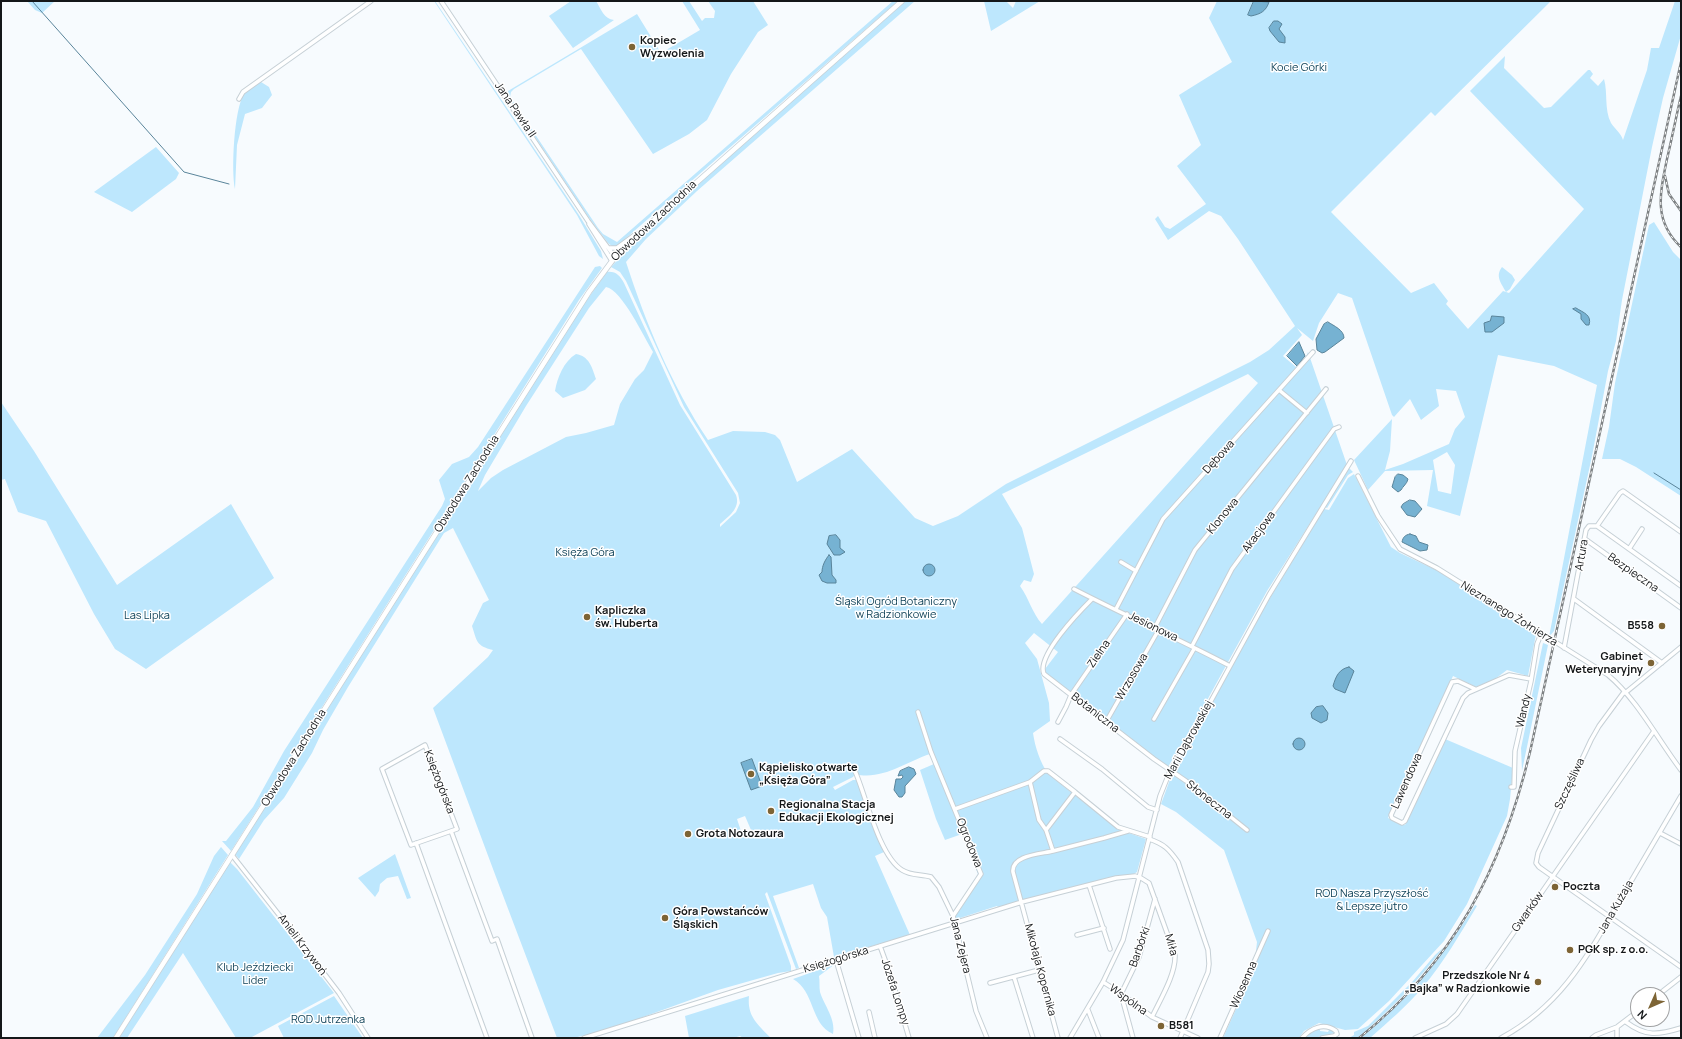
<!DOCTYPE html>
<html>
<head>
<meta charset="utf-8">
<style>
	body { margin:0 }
	#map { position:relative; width:1682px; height:1039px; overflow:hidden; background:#f7fbfe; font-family:Manrope,sans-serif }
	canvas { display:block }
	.frame { position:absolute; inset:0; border:2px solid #141719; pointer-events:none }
	.north { position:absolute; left:1630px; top:987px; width:40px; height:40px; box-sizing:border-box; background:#fff; border:1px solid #a1a2a3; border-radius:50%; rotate:225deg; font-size:11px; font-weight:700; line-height:16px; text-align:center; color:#141719 }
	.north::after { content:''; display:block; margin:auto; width:14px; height:18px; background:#7d6435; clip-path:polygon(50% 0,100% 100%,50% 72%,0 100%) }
</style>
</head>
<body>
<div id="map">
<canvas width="1682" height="1039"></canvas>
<div class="frame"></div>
<div class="north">N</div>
</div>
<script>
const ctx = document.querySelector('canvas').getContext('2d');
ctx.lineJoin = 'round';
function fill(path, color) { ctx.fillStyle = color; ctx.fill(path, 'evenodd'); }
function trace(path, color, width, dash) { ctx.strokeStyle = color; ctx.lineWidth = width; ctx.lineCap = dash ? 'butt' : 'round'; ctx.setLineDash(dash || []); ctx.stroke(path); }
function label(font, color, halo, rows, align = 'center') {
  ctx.font = font + ' Manrope,sans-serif'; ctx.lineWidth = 3; ctx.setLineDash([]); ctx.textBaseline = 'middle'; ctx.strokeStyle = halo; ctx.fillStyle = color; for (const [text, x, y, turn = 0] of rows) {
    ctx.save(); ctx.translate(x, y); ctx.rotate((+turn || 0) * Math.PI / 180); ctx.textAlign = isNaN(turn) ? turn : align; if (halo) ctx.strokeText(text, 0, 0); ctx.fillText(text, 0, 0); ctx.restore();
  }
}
fill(new Path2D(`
	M27 1H39L40 2 42 1H55L42 13 35 10Z
	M434 1H435L579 215 601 251 603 259 599 256 577 215Z
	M571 1H596C601 9 604 19 614 20L573 48 549 16Z
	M682 1H689L702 21 705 18H714L715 11 708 1H753L768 25 758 32 731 74 707 120 689 134 653 154 581 49 514 89 511 92 510 97 598 228 603 234 617 242 893 1H898L617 246 613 247 608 243 587 215 511 101 508 94V91L637 14 661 53 700 30Z
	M906 1H915L697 191 646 239 626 262C646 324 672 386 708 440L733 431 765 432 775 435 780 440 797 482 852 449 915 518 933 526 958 516 1006 484 1250 362 1269 350 1295 326 1238 239 1221 216 1209 211 1168 240 1155 219 1158 216 1165 227 1170 229 1206 204 1177 166 1201 145 1179 95 1232 62 1209 18 1217 1H1551L1435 116 1431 112 1331 212 1411 293 1434 283 1448 301 1446 304 1468 329 1503 291 1506 292C1501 283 1495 276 1502 267L1512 275 1515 280 1510 289 1506 292 1509 293 1584 209 1470 91 1505 56 1504 68 1544 108 1551 107 1588 70H1590L1593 74 1590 78 1598 86 1604 79C1608 93 1604 109 1611 123 1615 129 1621 133 1623 140L1647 70 1651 48H1659L1675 1H1681V35L1663 98 1652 147 1622 300 1616 341 1608 371 1592 456 1554 631 1549 637 1597 385 1554 366 1498 355 1460 516 1427 506 1433 470 1385 471 1368 490 1354 460 1392 419 1390 451 1385 470 1403 464 1449 444 1455 429 1465 417 1456 391 1436 389 1439 406 1421 420 1410 399 1394 417 1392 415 1352 298 1338 293 1319 323 1313 341 1297 328 1302 335 1283 356 1296 367 1307 355 1308 352 1347 465 1267 591 1199 715 1168 767 1045 672V669L1058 652 1034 633 1025 643 1037 659 1049 703 1050 721 1033 733C1035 747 1040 762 1048 774L1114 826 1123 831 1146 839 1137 872C1131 877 1120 875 1113 877 1074 886 1036 896 998 907L997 906 957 919 953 913 978 874 962 834 945 840 936 819 920 770 934 764 930 754C906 762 881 781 855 774L853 777 833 787 835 790 853 780H857L874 828 884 852 875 856 910 935 834 957 827 917 821 908 813 884 773 896 799 968 796 969 767 892 765 894 791 966V971L778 973 718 990 632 1021 586 1035 573 1038H557L496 877 433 708 488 657 493 650C476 646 477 641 472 626L483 603 489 600 453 528 444 533 348 687 323 730 312 753 284 798 264 820 239 859 235 854 581 308 607 272C616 271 620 276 624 283L680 405 736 495C741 508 728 517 720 524V527L736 512 740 503 738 493 684 407 626 281 620 272 611 267 652 223ZM606 287C622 290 644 337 653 352L644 370 635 379 620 404 614 425 586 433 566 437 503 470 491 478 478 491 485 475 526 406 589 308ZM1248 374 1258 383 1042 624C1032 613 1029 598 1020 586L1024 580 1031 582 1034 574 1022 528 1002 494ZM1447 452 1455 465 1451 494 1438 491 1433 460ZM745 816 751 830 742 834 737 819Z
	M984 1H1006L1013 8 1016 1H1040L991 31Z
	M261 82 269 87 272 95 262 108 245 114 237 145 235 189C231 171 234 109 244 94 247 89 256 85 261 82Z
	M156 147 179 173 176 179 132 212 94 192Z
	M1654 222 1673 252 1681 260V496L1636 467 1620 459H1602L1609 427 1615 383 1649 225Z
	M600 266 602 268 579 300 489 443 231 851 222 841H226L253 807 284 751 442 506 445 499 439 480 452 464 469 457 478 447 595 267Z
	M576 354C589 356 592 367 596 379L585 390 563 398 555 391C557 378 564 361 576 354Z
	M1 402 34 451 117 585 231 504 274 578 146 669 115 649 94 614 46 521 18 512 5 479 1 480Z
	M1349 468 1353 472 1348 475 1327 508 1325 507Z
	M1354 474 1391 547 1400 553 1438 571 1536 634 1528 676 1507 670 1495 679 1476 687 1453 676 1388 818 1405 825 1445 739 1513 768 1510 799 1507 816 1467 904 1444 941 1389 1001 1358 1029 1345 1030 1319 1023 1304 1031 1299 1038H1223L1254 969 1257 942 1224 850 1176 812 1161 804 1172 774 1267 603 1324 509 1329 510 1348 478Z
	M1543 643 1548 645 1522 771 1521 748Z
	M221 847 228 855 113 1038H97L145 975 197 894 214 856Z
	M395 854 411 898 407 899 398 876 387 878 380 884 379 891 375 897 358 878Z
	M230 862 237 869 334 993 250 1038H236L183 953 127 1038H119Z
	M1475 905 1477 906C1460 934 1444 962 1423 987 1407 1006 1388 1022 1370 1038H1361C1407 1000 1444 955 1475 905Z
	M1444 947C1418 981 1390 1011 1357 1038H1349L1354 1035V1032L1368 1026 1413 981 1435 955Z
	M835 964 819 976C820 981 819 987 820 992 824 1005 836 1019 833 1034 810 1024 815 991 793 979Z
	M334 996 363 1038H284L278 1026Z
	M749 996C747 1016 757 1024 771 1038H743L740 1036 733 1038H689L685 1016Z
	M1320 1028V1031L1328 1032 1329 1030 1335 1031V1033L1314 1038H1304L1312 1031Z`), '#bde7fd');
const water = new Path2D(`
	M1254 1 1269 2C1266 11 1261 14 1251 16L1248 15Z
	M1274 21H1278L1282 24 1279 29 1285 37V43L1279 42 1270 31 1269 28Z
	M1576 308C1584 313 1592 315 1589 325H1586L1581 319V314L1573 309Z
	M1492 316 1504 317V323L1492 332H1485L1484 323 1490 321Z
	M1328 322C1334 326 1344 330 1344 338L1325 352 1322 353 1317 350 1316 339 1324 324Z
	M1299 342 1305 356 1297 366 1287 356Z
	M1398 474 1403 475 1408 479C1407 484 1403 486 1401 490L1398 492 1392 487 1395 477Z
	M1410 500 1415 501 1422 509 1415 517 1407 515 1401 507 1403 504Z
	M1410 534 1416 536 1419 542 1428 545 1427 550 1420 551 1402 542C1403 537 1405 535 1410 534Z
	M836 535 840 540V548L845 552 840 555H834L827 544 829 536Z
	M829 555 831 557 832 575 836 580V583H827L822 581 819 575 822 572C822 566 825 560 829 555Z
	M923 570a6 6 0 1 1 12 0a6 6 0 1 1-12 0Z
	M1349 667 1354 671 1345 693 1335 689 1333 686C1336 676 1339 669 1349 667Z
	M1323 706 1328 713 1327 720 1321 723 1312 718 1311 713 1316 707Z
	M1293 744a6 6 0 1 1 12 0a6 6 0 1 1-12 0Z
	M752 759 762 786 751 790 741 763Z
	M909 767 914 769 916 774 905 786V793L902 797H899L894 790 896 779H901L903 777 902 775 898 776 900 771Z`);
fill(water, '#76b2d2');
trace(water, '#59849a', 1);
trace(new Path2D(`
	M32 1 184 172 229 184
	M1654 473 1681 490`), '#59849a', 1);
const minor = new Path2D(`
	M441 1 588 221 615 257
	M239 99 243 92 371 1
	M589 224 612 261
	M609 248H617L636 234
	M1279 390 1307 413
	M1358 476 1378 516 1400 549 1437 568 1608 675C1636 698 1659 741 1681 770
	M1597 526 1620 493 1623 491 1681 532
	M1585 539 1681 608
	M1629 549 1642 529
	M1121 562 1136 571
	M1074 589C1126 616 1179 639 1230 666
	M1092 599C1080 611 1036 656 1044 674L1154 759 1186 781 1247 830
	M1574 599 1662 663
	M1116 609 1163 519 1313 352
	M1154 629 1195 550 1326 389
	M1192 646 1232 569 1334 429 1339 427
	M1564 648 1586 530 1589 526H1597L1681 586
	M1475 689 1458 681 1452 682 1391 815 1392 818 1402 823 1405 821 1463 698 1468 693 1509 675 1531 679
	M1624 692 1599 726 1591 740 1538 853 1536 863 1539 867 1681 967
	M1625 693 1681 647
	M918 712 931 752 981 874 953 916
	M1154 719 1194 649
	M1058 722 1066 707 1071 695 1127 614
	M1106 722 1158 631
	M1060 739 1102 769 1148 807 1157 810
	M425 745 457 829 411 845 382 769Z
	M855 771C866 796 879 856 902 870 911 876 921 874 931 877L939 887 953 916 976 1011 987 1038
	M1030 782 1039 820 1046 830 1053 851C1041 854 1011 855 1013 872L1058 1038
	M1511 787H1514L1515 751 1531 681 1537 644 1541 634
	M1075 792 1118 827 1150 837
	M955 809 1030 782 1044 771H1048L1075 792 1046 830
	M451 831 492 941 497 939 532 1038
	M1660 833 1681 844
	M1149 839C1164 844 1169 849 1178 862L1208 950 1209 964 1208 972 1180 1038
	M416 843 487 1038
	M1053 851 1104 838 1128 831
	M232 855 287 925 339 993 368 1038
	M1089 885 1110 949
	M1077 935 1104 928
	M880 946 891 976 909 1038
	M836 960 859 1038
	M1014 977 1033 1038
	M1103 982 1119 992 1152 1017 1198 1038
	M990 983 1039 970
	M1658 995 1681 977
	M1088 1010 1099 1038
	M869 1012 875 1038
	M1626 1022C1646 1037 1658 1035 1681 1028
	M1617 1027V1038
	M584 1038 1022 902 1116 878 1135 876 1141 878 1149 883 1175 955C1176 974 1160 1000 1152 1017
	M1070 1038 1103 982 1123 940 1160 796 1170 771 1200 721 1269 595 1351 461
	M1133 1038 1121 994 1139 957 1155 899
	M1220 1038 1268 931
	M1302 1038C1311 1028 1324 1022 1336 1031L1337 1034 1334 1036 1322 1038
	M1415 1038 1446 1024 1457 1014 1654 731
	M1501 1038C1563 1005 1589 953 1623 895 1642 862 1662 829 1681 796
	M1592 1038 1596 1035 1617 1027 1638 1011`);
const major = new Path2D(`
	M116 1038 589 292 615 257 644 229 902 1`);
trace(minor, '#c6d0d6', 5.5);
trace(major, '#c6d0d6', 6);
trace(minor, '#fff', 3.5);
trace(major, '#fff', 4.5);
const rail = new Path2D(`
	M1681 96C1676 117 1672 138 1667 159 1660 193 1653 221 1681 247
	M1665 176 1669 194 1681 211
	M1359 1038C1454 962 1502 868 1530 752L1681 62`);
trace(rail, '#7d8183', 2.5);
trace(rail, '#fff', 1, [3]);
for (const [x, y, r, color] of [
	[632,47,4,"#7d6435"],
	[587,617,4,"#7d6435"],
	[1662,626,4,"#7d6435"],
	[1651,663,4,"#7d6435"],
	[751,774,4,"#7d6435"],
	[771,811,4,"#7d6435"],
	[688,834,4,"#7d6435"],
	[1555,887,4,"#7d6435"],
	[665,918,4,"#7d6435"],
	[1570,950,4,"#7d6435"],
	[1538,982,4,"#7d6435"],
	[1161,1026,4,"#7d6435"]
]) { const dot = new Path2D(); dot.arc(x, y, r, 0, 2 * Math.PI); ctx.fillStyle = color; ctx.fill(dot); trace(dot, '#fff', 1.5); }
label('bold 11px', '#141719', '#fff', [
	["Kopiec",640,41],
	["Wyzwolenia",640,54],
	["Kapliczka",595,611],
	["św. Huberta",595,624],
	["B558",1654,626,"right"],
	["Gabinet",1643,657,"right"],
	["Weterynaryjny",1643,670,"right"],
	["Kąpielisko otwarte",759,768],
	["„Księża Góra”",759,781],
	["Regionalna Stacja",779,805],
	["Edukacji Ekologicznej",779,818],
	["Grota Notozaura",696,834],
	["Poczta",1563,887],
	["Góra Powstańców",673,912],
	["Śląskich",673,925],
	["PGK sp. z o.o.",1578,950],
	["Przedszkole Nr 4",1530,976,"right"],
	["„Bajka” w Radzionkowie",1530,989,"right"],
	["B581",1169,1026]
], 'left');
label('11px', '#104359', '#fff', [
	["Kocie Górki",1299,68],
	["Księża Góra",585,553],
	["Śląski Ogród Botaniczny",896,602],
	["w Radzionkowie",896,615],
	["Las Lipka",147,616],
	["ROD Nasza Przyszłość",1372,894],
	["& Lepsze jutro",1372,907],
	["Klub Jeździecki",255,968],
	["Lider",255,981],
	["ROD Jutrzenka",328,1020]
]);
label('11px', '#141719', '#fff', [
	["Jana Pawła II",515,110,56],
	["Obwodowa Zachodnia",654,221,-43],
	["Dębowa",1219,457,-48],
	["Obwodowa Zachodnia",467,484,-58],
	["Klonowa",1223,516,-51],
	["Akacjowa",1259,532,-54],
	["Artura",1582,555,-80],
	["Bezpieczna",1633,573,35],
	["Nieznanego Żołnierza",1509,614,32],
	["Jesionowa",1153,627,26],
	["Zielna",1099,654,-55],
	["Wrzosowa",1132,677,-60],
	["Wandy",1524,711,-77],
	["Botaniczna",1095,713,38],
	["Marii Dąbrowskiej",1189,740,-61],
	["Obwodowa Zachodnia",294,758,-58],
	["Lawendowa",1407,781,-66],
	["Księżogórska",439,782,69],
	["Szczęśliwa",1570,784,-65],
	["Słoneczna",1209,800,38],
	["Ogrodowa",969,843,68],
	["Jana Kużaja",1616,907,-60],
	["Gwarków",1528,912,-55],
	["Anieli Krzywoń",302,945,53],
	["Jana Zejera",960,945,76],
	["Miła",1171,945,74],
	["Barbórki",1140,947,-71],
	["Księżogórska",836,960,-17],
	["Mikołaja Kopernika",1040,970,75],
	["Wiosenna",1244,985,-66],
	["Józefa Lompy",895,992,72],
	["Wspólna",1128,1000,36]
]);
</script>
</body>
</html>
